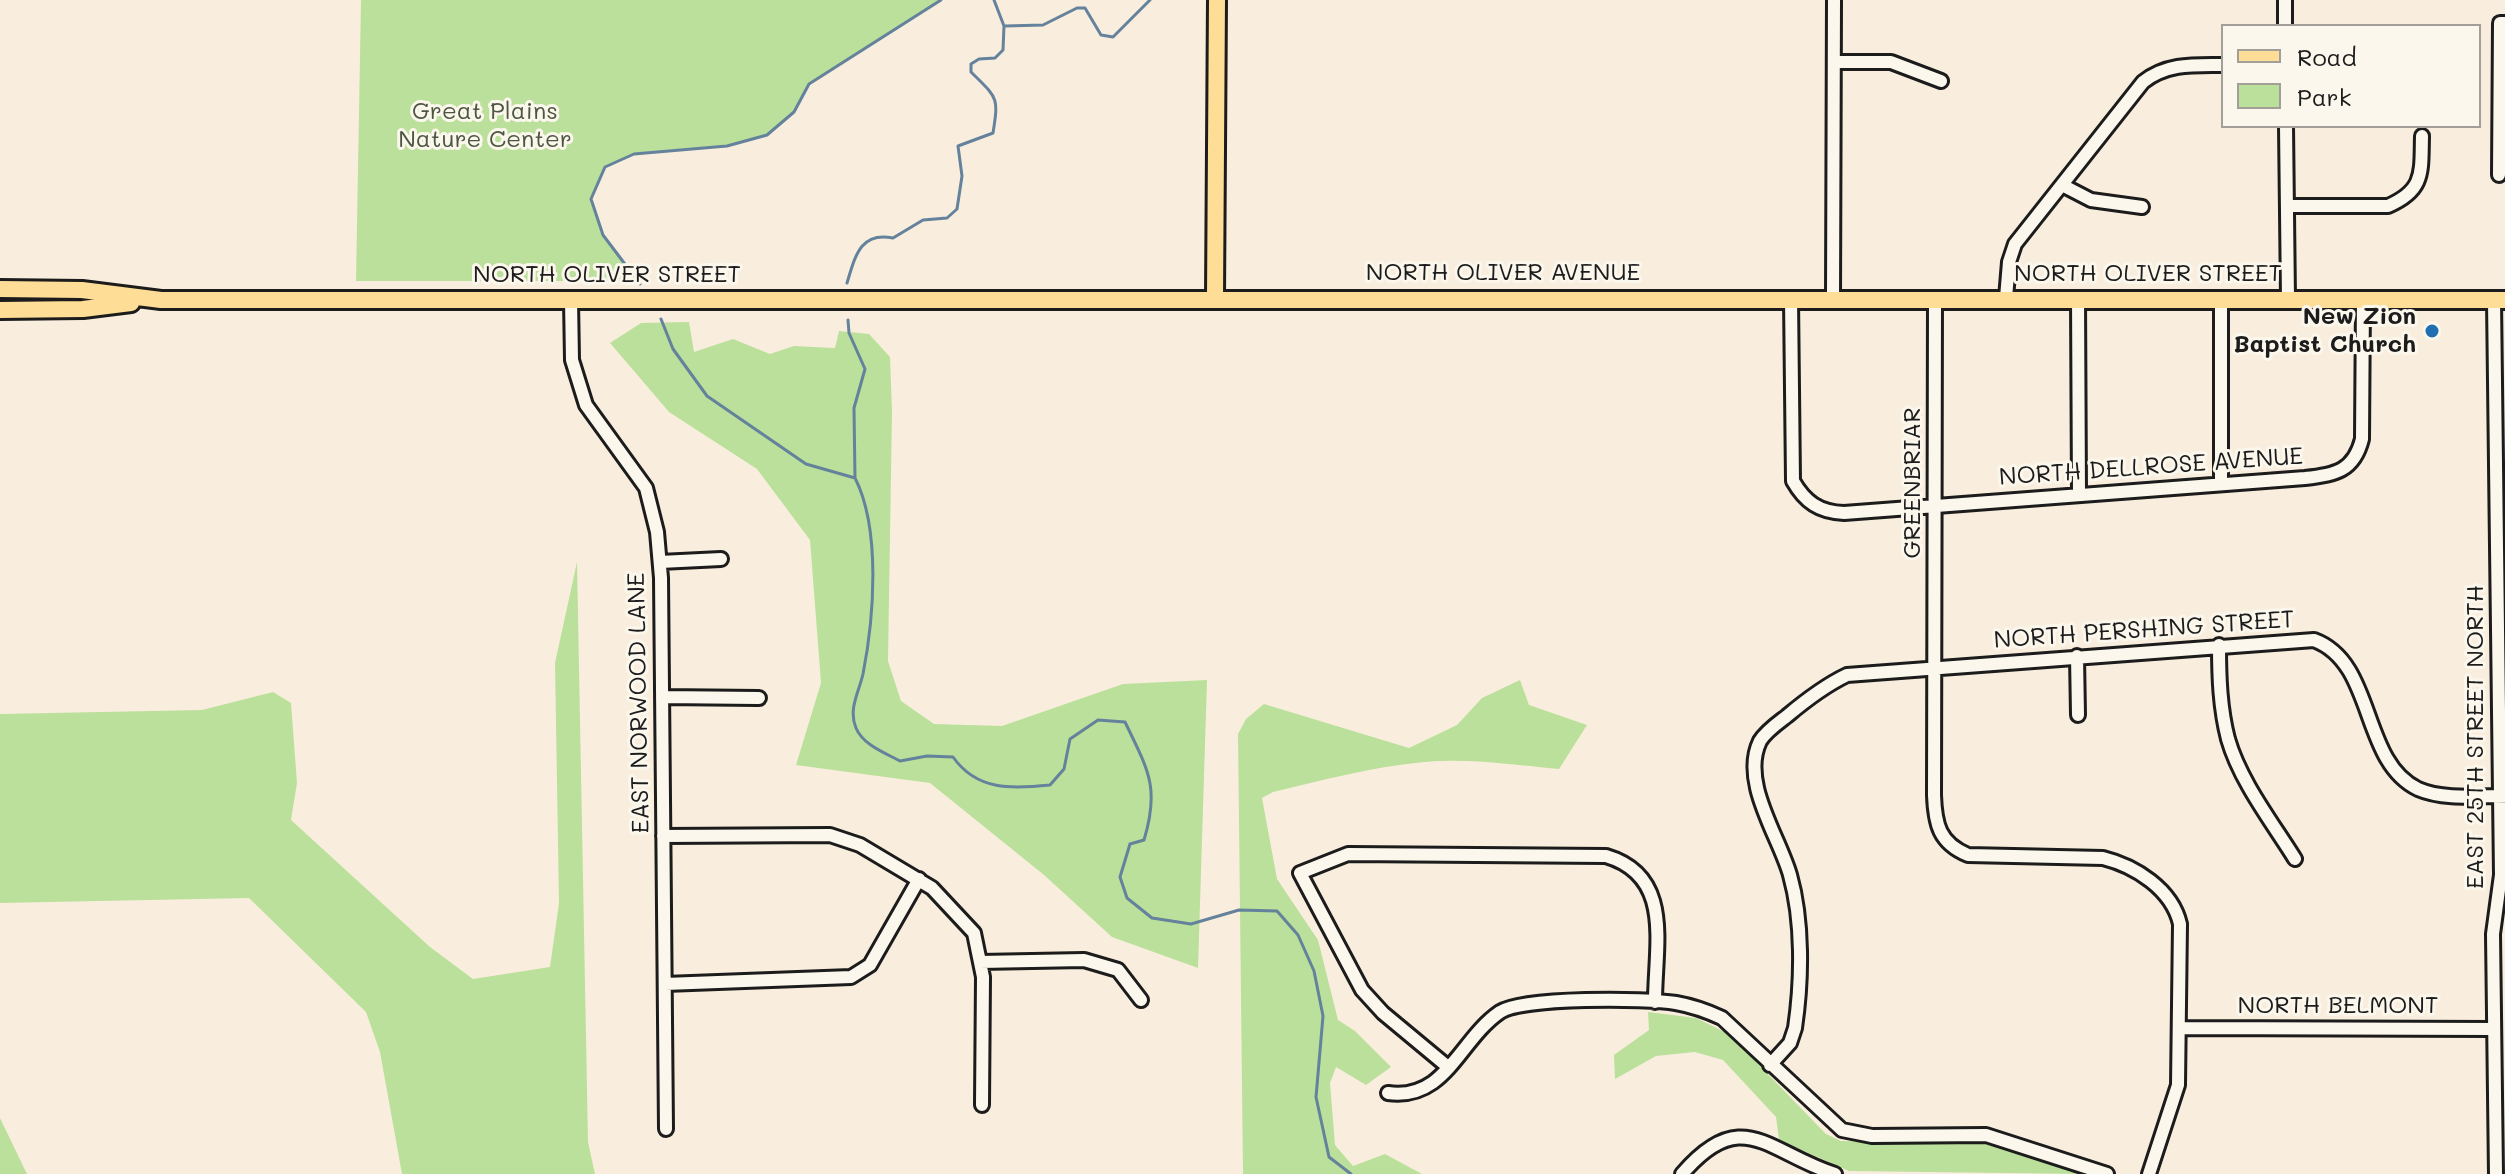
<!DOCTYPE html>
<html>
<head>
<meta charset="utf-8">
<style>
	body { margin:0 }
	#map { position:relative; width:2505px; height:1174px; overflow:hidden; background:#f9eedd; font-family:Mali,sans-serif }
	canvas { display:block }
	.legend { position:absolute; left:2221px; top:24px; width:260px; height:104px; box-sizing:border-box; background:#fbf7ec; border:2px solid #a29f99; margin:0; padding:10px 14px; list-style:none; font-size:24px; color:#1c1c1c }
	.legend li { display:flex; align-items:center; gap:16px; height:40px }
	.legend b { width:40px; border:2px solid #a29f99 }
</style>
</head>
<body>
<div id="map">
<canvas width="2505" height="1174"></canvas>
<ul class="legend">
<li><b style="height:10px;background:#fedd96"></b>Road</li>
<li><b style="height:22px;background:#bbe09b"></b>Park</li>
</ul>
</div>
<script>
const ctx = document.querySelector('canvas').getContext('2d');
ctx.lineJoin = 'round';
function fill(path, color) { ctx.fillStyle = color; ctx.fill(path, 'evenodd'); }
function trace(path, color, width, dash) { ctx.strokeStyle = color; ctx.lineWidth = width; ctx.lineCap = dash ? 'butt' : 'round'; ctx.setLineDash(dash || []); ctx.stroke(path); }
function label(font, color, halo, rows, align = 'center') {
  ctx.font = font + ' Mali,sans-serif'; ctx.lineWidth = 6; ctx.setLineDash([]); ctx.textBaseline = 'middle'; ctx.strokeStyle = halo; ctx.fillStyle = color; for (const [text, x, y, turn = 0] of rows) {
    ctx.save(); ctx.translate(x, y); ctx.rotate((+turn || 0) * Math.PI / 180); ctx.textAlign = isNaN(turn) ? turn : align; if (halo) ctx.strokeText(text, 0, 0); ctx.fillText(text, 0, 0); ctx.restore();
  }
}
fill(new Path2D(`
	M361 0H941L809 84 794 112 767 135 727 146 634 154 605 167 591 200 603 235 637 281H356Z
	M689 322 694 352 733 339 770 354 794 346 835 348 839 331 869 334 890 357 892 411 888 661 901 701 934 724 1002 726 1123 684 1207 680 1198 968 1112 937 1044 875 930 783 796 765 821 683 810 540 757 469 669 412 610 343 641 323Z
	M577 562 588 1142 595 1174H402L380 1052 366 1012 249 898 0 903V714L202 710 273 692 291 703 297 783 291 820 430 947 473 979 550 967 559 903 555 663Z
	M1520 680 1529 705 1587 725 1559 769C1514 765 1469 758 1424 762 1372 767 1323 780 1273 792L1262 798 1277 879 1318 940 1338 1020 1355 1031 1391 1067 1366 1085 1336 1067 1330 1083 1335 1145 1353 1166 1385 1154 1422 1174H1243L1238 734 1246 719 1264 704 1409 748 1457 725 1482 698Z
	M1648 1012 1696 1018 1729 1034 1826 1134 1841 1141 1986 1144 2082 1174 1849 1171 1779 1140 1776 1117 1723 1060 1695 1052 1656 1056 1615 1079 1614 1055 1649 1030Z
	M0 1118 27 1174H0Z`), '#bbe09b');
trace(new Path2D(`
	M1005 26 1043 25 1077 8H1085L1101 35 1113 37 1150 0
	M847 283C855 257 860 231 893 238L923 220 947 218 957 209 962 176 958 146 993 133C999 96 997 98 971 72V64L979 59 995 58 1003 50 1004 26 994 0
	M640 284 603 235 591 199 605 167 634 154 727 146 767 135 794 112 809 84 941 0
	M661 319 673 349 707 396 806 464 855 478C881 529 874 618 863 674 859 692 848 709 856 728 863 745 885 753 900 761L927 756 953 757C977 791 1012 789 1050 785L1064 769 1070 739 1098 720 1125 722C1148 770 1160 787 1144 840L1130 844 1120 877 1127 898 1152 918 1191 924 1239 910 1277 911 1298 935 1314 971 1323 1016 1316 1097 1329 1157 1351 1174
	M848 320 849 333 865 369 854 408 855 478`), '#64829c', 3);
const minor = new Path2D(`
	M2285 0V26
	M1834 62H1891L1941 81
	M2286 126 2288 299
	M2499 175 2500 23H2505
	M2062 185 2091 200 2142 207
	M2287 206H2388C2425 190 2421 172 2422 136
	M1791 298 1793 481C1805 502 1819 512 1844 513L2305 478C2335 475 2354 471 2362 439L2363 299
	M1833 298 1834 0
	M1935 298 1934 795C1935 824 1939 843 1968 855L2103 858C2135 866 2172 889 2180 924L2178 1085 2149 1174
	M2006 298 2009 262 2015 244 2143 82C2167 63 2194 65 2223 65
	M2078 298 2079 494
	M2221 298V483
	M571 300 572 360 586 405 646 488 657 532 661 578 666 1129
	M2494 300 2501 875 2493 934 2496 1174
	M660 562 721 559
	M2219 645C2219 677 2220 708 2228 739 2240 781 2272 822 2295 859
	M2077 656 2078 715
	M662 697 759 698
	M663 836 830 835 860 845 932 888 974 933 983 977 982 1105
	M980 962 1084 960 1118 970 1141 1000
	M665 984 851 977 870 965 919 879
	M2181 1028 2494 1029
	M1770 1065 1790 1043 1795 1028C1802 980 1803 921 1790 875 1779 836 1740 782 1760 741 1766 731 1778 723 1787 716 1806 700 1824 686 1847 675L2314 640C2376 663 2360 761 2418 789 2443 800 2479 796 2505 796
	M1448 1067 1383 1013 1362 990 1300 873 1348 854 1606 856C1674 876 1655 945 1655 1002
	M1388 1093C1446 1101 1459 1040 1500 1012 1523 997 1646 998 1676 1003 1693 1006 1707 1011 1722 1018L1842 1130 1872 1136 1986 1135 2107 1174
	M1682 1174C1742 1104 1767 1152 1835 1174`);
const major = new Path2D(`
	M0 289 82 290 161 300H2505
	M1215 297 1217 0
	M0 310 83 309 131 303`);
trace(minor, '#1c1c1c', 18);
trace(major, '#1c1c1c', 22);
trace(minor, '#fbf7ec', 12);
trace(major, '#fedd96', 16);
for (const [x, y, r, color] of [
	[2432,331,8,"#1f6fb2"]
]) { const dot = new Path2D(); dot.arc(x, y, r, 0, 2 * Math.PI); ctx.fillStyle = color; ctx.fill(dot); trace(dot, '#fbf7ec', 3); }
label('24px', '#4c5742', '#fbf7ec', [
	["Great Plains",485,112],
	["Nature Center",485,140]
]);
label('24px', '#1c1c1c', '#fbf7ec', [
	["NORTH OLIVER AVENUE",1503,273],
	["NORTH OLIVER STREET",2148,274],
	["NORTH OLIVER STREET",607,275],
	["NORTH DELLROSE AVENUE",2151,467,-4],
	["GREENBRIAR",1913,483,-90],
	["NORTH PERSHING STREET",2144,630,-4],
	["EAST NORWOOD LANE",639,703,-91],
	["EAST 25TH STREET NORTH",2476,737,-90],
	["NORTH BELMONT",2338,1006]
]);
label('bold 24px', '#1c1c1c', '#fbf7ec', [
	["New Zion",2416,317],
	["Baptist Church",2416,345]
], 'right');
</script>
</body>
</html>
